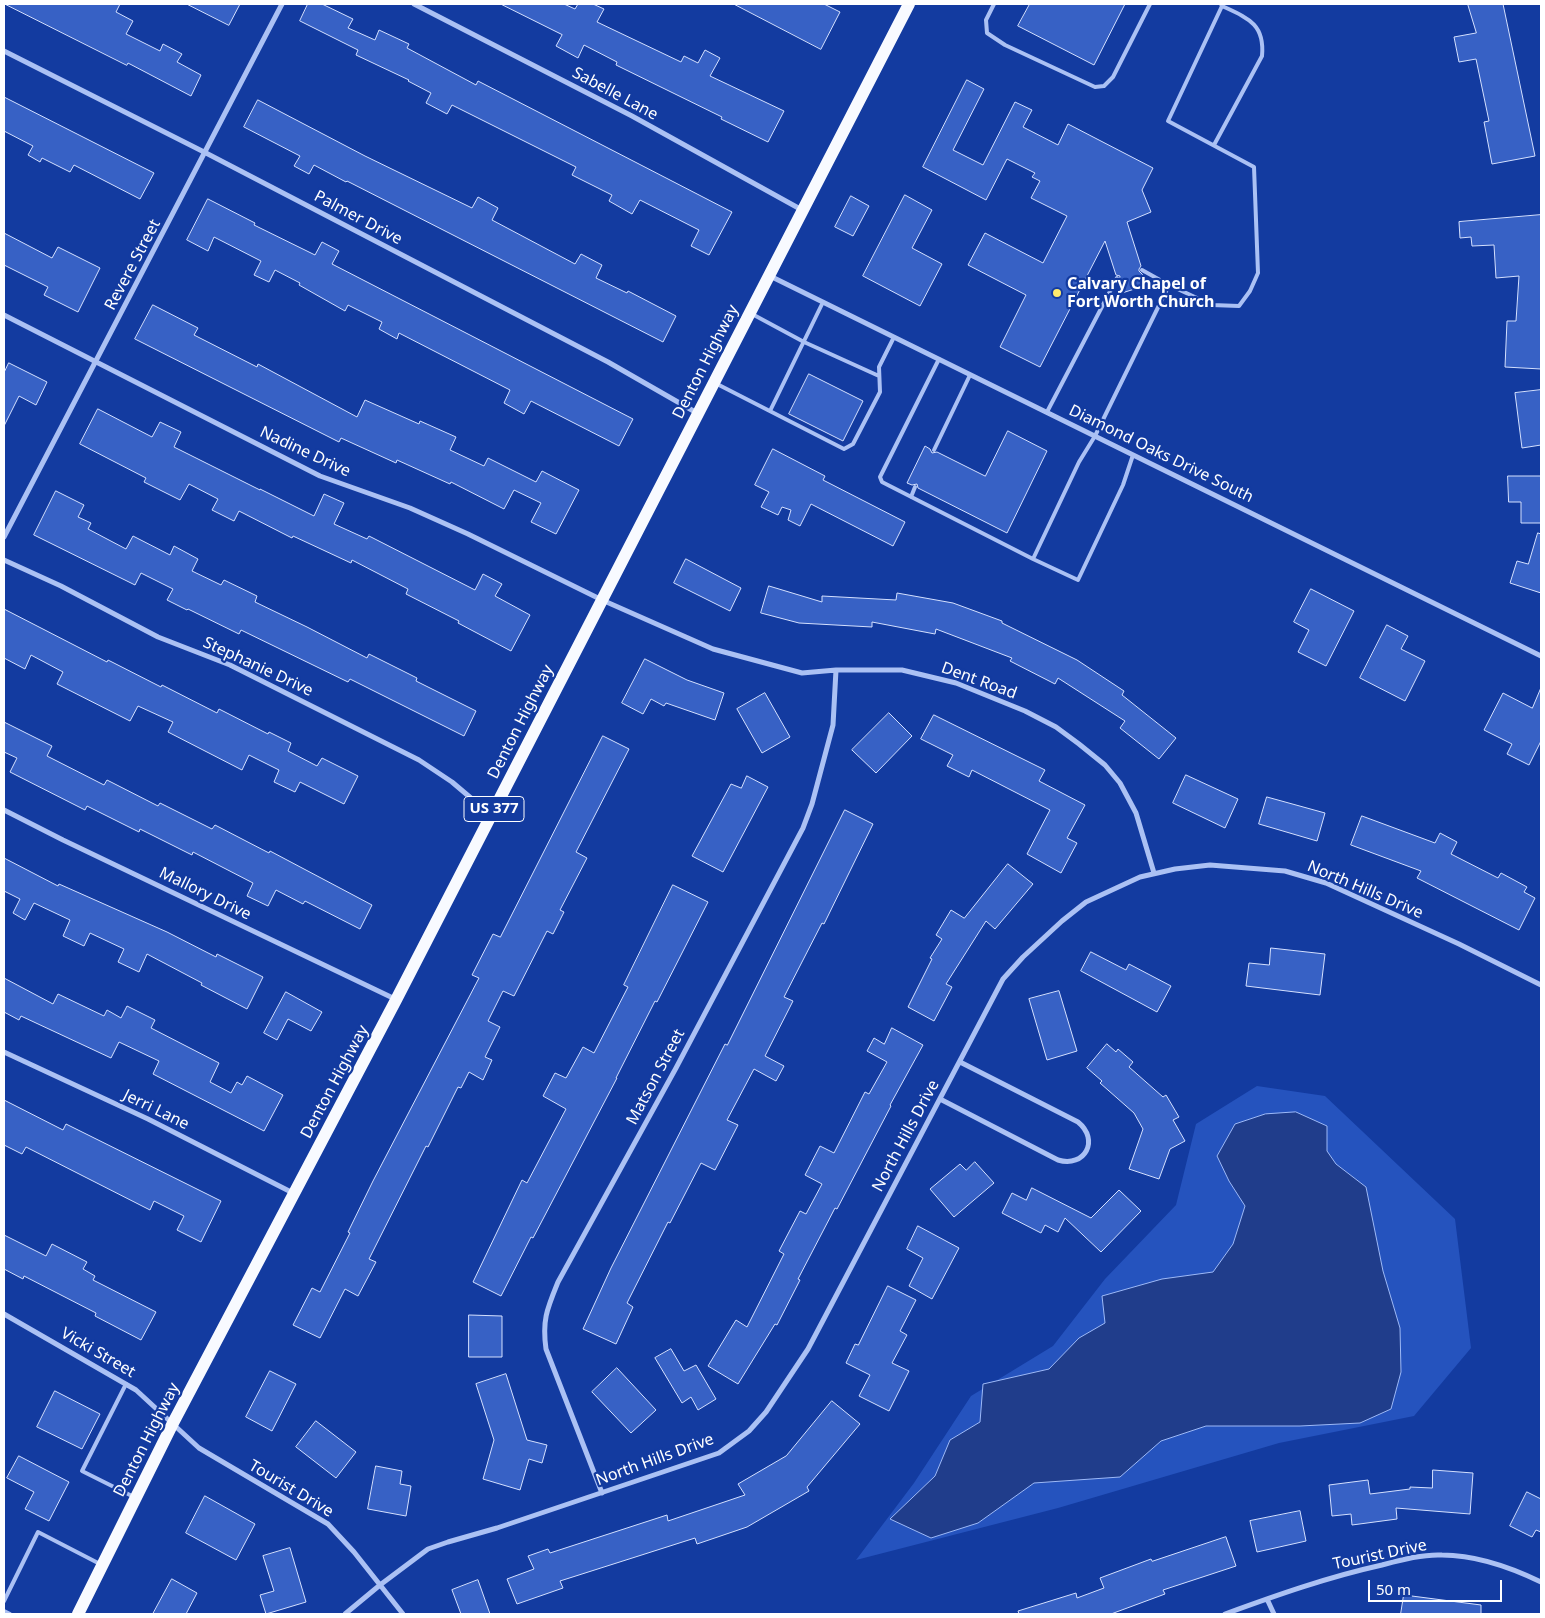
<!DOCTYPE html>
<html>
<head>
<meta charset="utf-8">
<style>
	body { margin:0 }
	#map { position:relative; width:1545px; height:1618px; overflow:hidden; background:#133ba0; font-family:"Noto Sans",sans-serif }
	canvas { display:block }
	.frame { position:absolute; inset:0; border:5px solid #fff; pointer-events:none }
	.scale { position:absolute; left:1368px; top:1580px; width:134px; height:22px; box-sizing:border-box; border:2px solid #fff; border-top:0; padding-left:6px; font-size:15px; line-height:18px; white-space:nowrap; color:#fff; -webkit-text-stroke:4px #133ba0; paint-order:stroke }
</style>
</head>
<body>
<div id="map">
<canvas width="1545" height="1618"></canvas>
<div class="frame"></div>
<div class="scale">50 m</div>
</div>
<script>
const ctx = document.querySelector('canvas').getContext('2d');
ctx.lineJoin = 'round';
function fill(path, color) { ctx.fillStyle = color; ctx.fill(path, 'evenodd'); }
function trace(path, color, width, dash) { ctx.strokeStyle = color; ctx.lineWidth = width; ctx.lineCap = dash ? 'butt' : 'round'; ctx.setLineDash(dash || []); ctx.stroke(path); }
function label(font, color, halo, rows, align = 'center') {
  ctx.font = font + ' "Noto Sans",sans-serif'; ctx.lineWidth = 4.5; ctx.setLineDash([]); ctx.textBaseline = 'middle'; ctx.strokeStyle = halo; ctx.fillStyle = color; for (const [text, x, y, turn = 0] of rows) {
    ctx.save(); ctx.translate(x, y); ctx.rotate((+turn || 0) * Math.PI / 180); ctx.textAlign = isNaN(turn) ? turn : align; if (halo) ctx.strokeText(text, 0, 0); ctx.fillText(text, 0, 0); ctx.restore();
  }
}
fill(new Path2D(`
	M1257 1086 1325 1096 1455 1219 1471 1348 1414 1416 1279 1443 1058 1508 856 1560 914 1483 971 1396 1053 1346 1105 1279 1176 1205 1196 1124Z`), '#2553be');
const water = new Path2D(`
	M1296 1112 1327 1126V1151L1336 1164 1366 1187 1383 1271 1400 1328 1401 1372 1391 1409 1360 1423 1300 1426H1206L1161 1441 1120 1477 1034 1483 978 1523 931 1538 890 1519 935 1476 950 1440 980 1422 983 1384 1049 1369 1079 1338 1105 1323 1102 1296 1162 1279 1213 1272 1233 1244 1245 1206 1229 1181 1217 1156 1235 1124 1265 1114Z`);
fill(water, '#203d8b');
trace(water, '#9db9f7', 1);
const building = new Path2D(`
	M5 4H120L116 12 133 21 126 34 160 51 163 44 182 54 177 62 201 75 191 96 128 63 127 65Z
	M187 4H240L229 25Z
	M308 4H322L353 19 348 28 375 40 379 30 409 44 407 48 476 85 478 81 732 212 709 255 691 246 699 230 640 200 632 214 609 201 612 195 572 175 576 167 452 105 447 114 426 103 431 93 408 81 409 80 356 55 358 50 300 21Z
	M501 4H564L575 9 578 4H593L604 9 597 22 681 62 684 56 698 63 705 50 720 58 710 76 784 111 768 142 721 119 722 117 616 65 617 62 584 45 578 58 556 46 562 35Z
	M734 4H824L840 12 821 49Z
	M1030 4H1125L1094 65 1018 26Z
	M1468 4H1503L1535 156 1492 164 1484 122 1489 121 1476 59 1459 62 1454 37 1476 33Z
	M967 80 984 89 953 150 983 165 1015 102 1032 110 1023 127 1058 145 1068 124 1153 168 1142 190 1151 212 1127 222 1141 266 1139 269V271L1144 276 1147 285 1122 293 1119 283 1120 276 1116 275 1105 241 1040 367 1000 347 1026 295 968 265 985 233 1043 263 1067 216 1031 198 1040 181 1032 177 1035 173 1007 159 986 200 923 167Z
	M4 97 154 173 140 199 74 165 70 172 42 158 40 162 28 155 33 146 4 131Z
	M258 100 365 156 472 208 478 197 498 208 492 220 575 264 581 254 602 265 596 278 627 293 628 291 676 316 663 342 347 181 346 182 314 165 309 174 294 166 300 156 244 127Z
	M905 195 932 210 912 248 942 264 920 306 863 276Z
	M851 196 869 206 853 236 835 227Z
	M208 199 255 223 254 225 315 255 322 242 339 251 332 264 633 419 619 446 531 401 524 414 504 403 510 390 399 333 397 339 379 329 382 322 348 305 345 311 299 285 300 283 275 270 269 282 254 275 261 261 214 237 208 251 187 240Z
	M1541 215V369L1505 367 1507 321H1516L1519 276 1496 278 1494 245 1472 246 1471 237 1460 238 1459 222Z
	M4 233 52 258 58 247 100 268 78 312 44 295 48 287 4 265Z
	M153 305 198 328 194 335 257 367 258 364 357 417 365 400 419 424 420 421 456 437 450 450 484 466 488 458 536 482 542 471 579 490 556 534 531 522 541 503 514 490 504 509 451 482 450 484 397 460 396 463 341 438 339 442 135 339Z
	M9 363 47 382 36 405 19 396 4 426V373Z
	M809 374 863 401 843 441 789 414Z
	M1541 390V445L1522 448 1515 393Z
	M98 409 152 437 160 422 181 432 174 447 260 490V489L314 516 324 494 344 503 334 524 367 539 369 536 475 590 483 574 502 584 495 596 530 615 511 651 458 623 459 621 406 594 408 589 352 560 351 563 293 536 292 538 239 511 234 521 212 510 218 499 189 484 180 500 144 482 146 478 80 444Z
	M1008 431 1047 451 1007 533 918 488 917 484 912 485 907 483 925 446 930 449 932 453 937 452 985 476Z
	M773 449 825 476 823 480 905 522 893 546 811 504 800 526 788 520 791 510 782 507 778 515 761 507 769 492 755 485Z
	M1508 476H1541V523H1521V502H1509Z
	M56 491 84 505 78 517 91 523 88 529 126 549 133 536 170 555 174 546 198 559 192 571 221 585 224 580 257 596 255 602 307 627 367 658 369 654 417 678 416 681 476 711 464 736 350 679 348 682 241 630 239 634 188 609 187 610 167 600 173 589 141 573 135 585 34 535Z
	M1538 533 1541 534V593L1510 583 1517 561 1528 564Z
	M686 559 741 588 730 611 674 583Z
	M769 586 822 602V596L896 600 897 593 953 603 1002 621V623L1077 660 1124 691 1122 695 1176 738 1159 759 1120 728 1125 721 1058 678 1055 684 1010 661 1012 658 936 629 935 634 872 622V627L799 623 761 613Z
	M1311 589 1354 611 1326 666 1298 652 1309 630 1294 622Z
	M4 609 107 662 108 660 161 687 162 685 217 713 219 709 268 734 269 732 291 743 288 751 317 766 322 758 358 776 344 804 300 782 295 792 274 782 279 770 249 755 242 770 168 732 173 722 138 706 130 721 57 684 63 672 31 655 25 669 4 658Z
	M1387 625 1408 636 1401 649 1425 661 1405 701 1360 678Z
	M645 659 687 680 724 693 715 720 666 703 664 706 651 699 643 714 622 703Z
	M1541 688V741L1529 765 1507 754 1512 744 1484 730 1503 693 1532 708Z
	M765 693 790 737 762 753 737 709Z
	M889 713 912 736 876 773 852 750Z
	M934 715 1045 770 1039 781 1085 805 1067 838 1077 843 1061 873 1027 854 1050 810 972 770 969 777 947 766 953 755 921 739Z
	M4 722 52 746 47 756 104 785 107 780 158 806 160 803 212 829 215 825 269 853 270 851 372 905 360 929 305 901 303 904 276 890 268 906 247 896 253 883 193 852 192 855 140 829 139 832 87 806 85 810 10 772 17 758 4 752Z
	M603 736 629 749 576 852 587 858 560 910 564 912 553 934 547 931 514 996 503 991 488 1021 500 1027 485 1057 492 1060 483 1080 469 1072 461 1088 458 1087 428 1147 426 1146 369 1259 376 1262 358 1296 345 1289 320 1338 293 1325 312 1288 320 1292 350 1233 348 1232 373 1181 479 978 472 975 493 934 500 937Z
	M1186 775 1238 799 1225 828 1173 803Z
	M747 776 768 787 723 872 692 856 731 784 741 788Z
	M1267 797 1325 813 1317 841 1259 824Z
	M845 810 873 824 824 924 822 923 784 997 793 1001 765 1056 784 1066 776 1081 754 1069 727 1120 738 1125 715 1170 701 1163 670 1223 668 1222 627 1303 633 1307 616 1344 583 1329 611 1268 725 1044 727 1045Z
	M1362 816 1435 843 1440 833 1457 842 1451 854 1498 878 1501 873 1527 887 1524 892 1535 898 1519 930 1417 878 1421 871 1351 845Z
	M4 858 58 886 59 884 167 932 216 957 217 954 263 977 247 1009 201 985 202 983 147 954 139 972 118 962 124 949 90 933 84 946 63 936 70 920 34 903 25 920 13 913 20 899 4 891Z
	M1008 864 1033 884 995 929 986 921 946 984 952 987 934 1021 908 1007 932 959 930 958 942 939 936 935 951 910 964 918Z
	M673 885 708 902 657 1002 655 1001 616 1078H617L533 1238 531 1237 501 1296 473 1282 522 1180 527 1183 566 1109 543 1096 555 1073 566 1078 583 1047 594 1053 628 987 624 985Z
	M1271 948 1325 954 1320 995 1246 986 1249 963 1269 965Z
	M1091 952 1126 970 1129 964 1171 986 1157 1012 1081 971Z
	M4 978 53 1004 58 994 104 1016 107 1010 121 1018 127 1006 155 1020 151 1028 219 1063 210 1082 231 1093 237 1082 242 1085 247 1076 283 1095 264 1131 153 1074 159 1061 119 1042 111 1058 21 1016 19 1020 4 1012Z
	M1059 991 1077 1051 1047 1060 1029 999Z
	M286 992 322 1012 311 1031 288 1019 277 1040 264 1033Z
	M892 1028 923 1045 890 1105 891 1106 837 1209 835 1208 798 1279 800 1280 777 1325 775 1324 738 1384 708 1366 736 1320 747 1327 784 1254 779 1251 800 1211 806 1214 822 1184 805 1175 820 1146 834 1153 865 1092 869 1094 887 1062 867 1051 874 1038 884 1044Z
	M1107 1044 1116 1052 1118 1049 1133 1062 1129 1067 1163 1097 1166 1095 1179 1117 1173 1120 1185 1141 1170 1149 1159 1179 1129 1169 1143 1129 1134 1113 1100 1083 1102 1081 1087 1068Z
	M4 1100 63 1130 66 1124 221 1201 201 1242 177 1230 184 1216 154 1201 150 1210 26 1147 22 1154 4 1145Z
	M975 1162 994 1183 954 1217 930 1189 960 1164 966 1170Z
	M1032 1188 1091 1218 1119 1190 1141 1211 1101 1252 1065 1218 1058 1232 1045 1225 1041 1233 1002 1213 1012 1193 1026 1200Z
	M918 1226 959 1248 932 1299 909 1286 923 1258 907 1249Z
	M4 1235 46 1256 52 1244 87 1262 83 1269 95 1276 93 1280 156 1312 141 1340 95 1316 96 1313 24 1276 23 1279 4 1269Z
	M888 1286 916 1300 900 1331 907 1335 892 1363 909 1371 889 1411 859 1396 870 1375 846 1363 855 1344 858 1345Z
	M469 1315 502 1316V1357H469Z
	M671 1349 684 1371 696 1365 716 1399 698 1410 691 1397 682 1403 655 1358Z
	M617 1368 656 1410 631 1433 592 1392Z
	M270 1371 296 1384 272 1431 246 1417Z
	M506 1374 527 1440 547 1445 542 1463 529 1459 520 1490 483 1479 494 1440 476 1384Z
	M55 1391 100 1414 82 1449 37 1427Z
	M832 1401 860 1424 807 1487 809 1491 747 1527 697 1544 695 1538 560 1581 563 1588 517 1604 507 1579 534 1569 528 1556 548 1549 550 1553 667 1515 668 1521 745 1495 738 1484 786 1456Z
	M316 1421 356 1452 336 1478 296 1447Z
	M19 1456 69 1482 49 1521 25 1509 34 1492 7 1478Z
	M376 1466 402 1471 400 1484 411 1486 406 1516 368 1509Z
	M1433 1470 1473 1473 1470 1514 1396 1508 1397 1519 1352 1525 1351 1514 1332 1516 1329 1485 1368 1480 1370 1494 1410 1489V1487L1432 1488Z
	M1527 1492 1541 1499V1532L1536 1530 1532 1537 1510 1526Z
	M205 1496 255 1524 236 1560 186 1533Z
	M1300 1511 1306 1541 1257 1552 1250 1521Z
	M1226 1537 1236 1566 1163 1590 1165 1594 1111 1614H1019L1018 1611 1076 1593 1077 1598 1104 1588 1100 1578 1151 1559 1152 1561Z
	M290 1548 306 1602 266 1614 260 1595 274 1591 263 1556Z
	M172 1579 197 1593 186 1614H153Z
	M478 1580 490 1614H461L452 1590Z
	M1404 1595 1481 1605V1614H1401Z`);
fill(building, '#3761c5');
trace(building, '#d4e0fe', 1);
trace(new Path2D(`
	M994 4 986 20 987 33 1005 45 1095 87 1104 86 1113 77 1150 4
	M1214 145 1262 56C1265 24 1248 18 1222 6
	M1142 270 1169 285
	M752 314 804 342 879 376
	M939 359 880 477 882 482 1033 559
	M717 384 844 449 853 444 880 392 879 367 894 337
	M770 411 823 302
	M1047 412 1117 278
	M934 450 970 375
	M1133 455 1123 485 1078 580 1033 559 1079 462 1095 436 1169 285 1212 305 1239 306 1250 291 1258 273 1254 167 1168 121 1222 6 1221 4
	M911 497 915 487
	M126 1384 82 1471 134 1497
	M4 1601 38 1532 100 1564
	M4 1611 10 1614`), '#abc1f4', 4);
trace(new Path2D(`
	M414 4 632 116 802 210
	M4 51 206 153 608 362 697 413
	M770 276 1541 656
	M4 315 320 476 410 508 468 534 602 600 713 649 802 673 836 670H902L956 683 1025 711 1056 727 1079 744 1105 765 1120 783 1136 813 1154 873
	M4 537 282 4
	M4 560 61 586 158 637 230 665 419 760 452 782 491 815
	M4 810 63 840 395 999
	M4 1052 148 1119 293 1193
	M940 1099 1058 1160C1085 1168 1100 1140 1078 1122L960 1062
	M4 1314 136 1390 199 1448 328 1524 354 1552 403 1614
	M602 1493 546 1349C542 1320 547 1309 558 1282L676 1068 803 828 812 804 833 725 836 670
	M1267 1599 1274 1614
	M345 1614 380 1585 428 1549 448 1542 497 1528 719 1453 749 1431 766 1412 808 1349 1003 979 1023 957 1062 921 1086 902 1140 877 1175 869 1210 865 1285 871 1326 883 1459 944 1541 985
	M1225 1614C1277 1595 1328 1577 1382 1565 1401 1560 1423 1554 1442 1555 1477 1555 1510 1567 1541 1582`), '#abc1f4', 5);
trace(new Path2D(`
	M78 1614 173 1423 396 1000 909 4`), '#f8faff', 12);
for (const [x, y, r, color] of [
	[1057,293,5,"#ffeb6e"]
]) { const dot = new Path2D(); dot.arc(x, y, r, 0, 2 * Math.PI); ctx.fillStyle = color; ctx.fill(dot); trace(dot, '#133ba0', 2); }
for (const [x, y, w] of [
	[494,809,60]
]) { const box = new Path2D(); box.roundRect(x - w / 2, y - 12.5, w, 25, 4); ctx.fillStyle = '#133ba0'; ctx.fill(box); trace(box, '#fff', 1); }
label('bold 15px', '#fff', null, [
	["US 377",494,809]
]);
label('16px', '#fff', '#133ba0', [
	["Sabelle Lane",615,94,28],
	["Palmer Drive",358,218,28],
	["Revere Street",133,265,-62],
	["Denton Highway",706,362,-63],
	["Nadine Drive",305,452,25],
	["Diamond Oaks Drive South",1161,454,26],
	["Stephanie Drive",258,667,25],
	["Dent Road",979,681,20],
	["Denton Highway",521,722,-63],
	["North Hills Drive",1365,890,23],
	["Mallory Drive",205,894,26],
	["Matson Street",656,1077,-62],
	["Denton Highway",335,1082,-62],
	["Jerri Lane",156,1110,26],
	["North Hills Drive",906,1136,-62],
	["Vicki Street",98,1353,30],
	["Denton Highway",147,1440,-63],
	["North Hills Drive",655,1460,-20],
	["Tourist Drive",291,1489,31],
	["Tourist Drive",1380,1555,-12]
]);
label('bold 16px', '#fff', '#133ba0', [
	["Calvary Chapel of",1067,284],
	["Fort Worth Church",1067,302]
], 'left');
</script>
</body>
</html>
